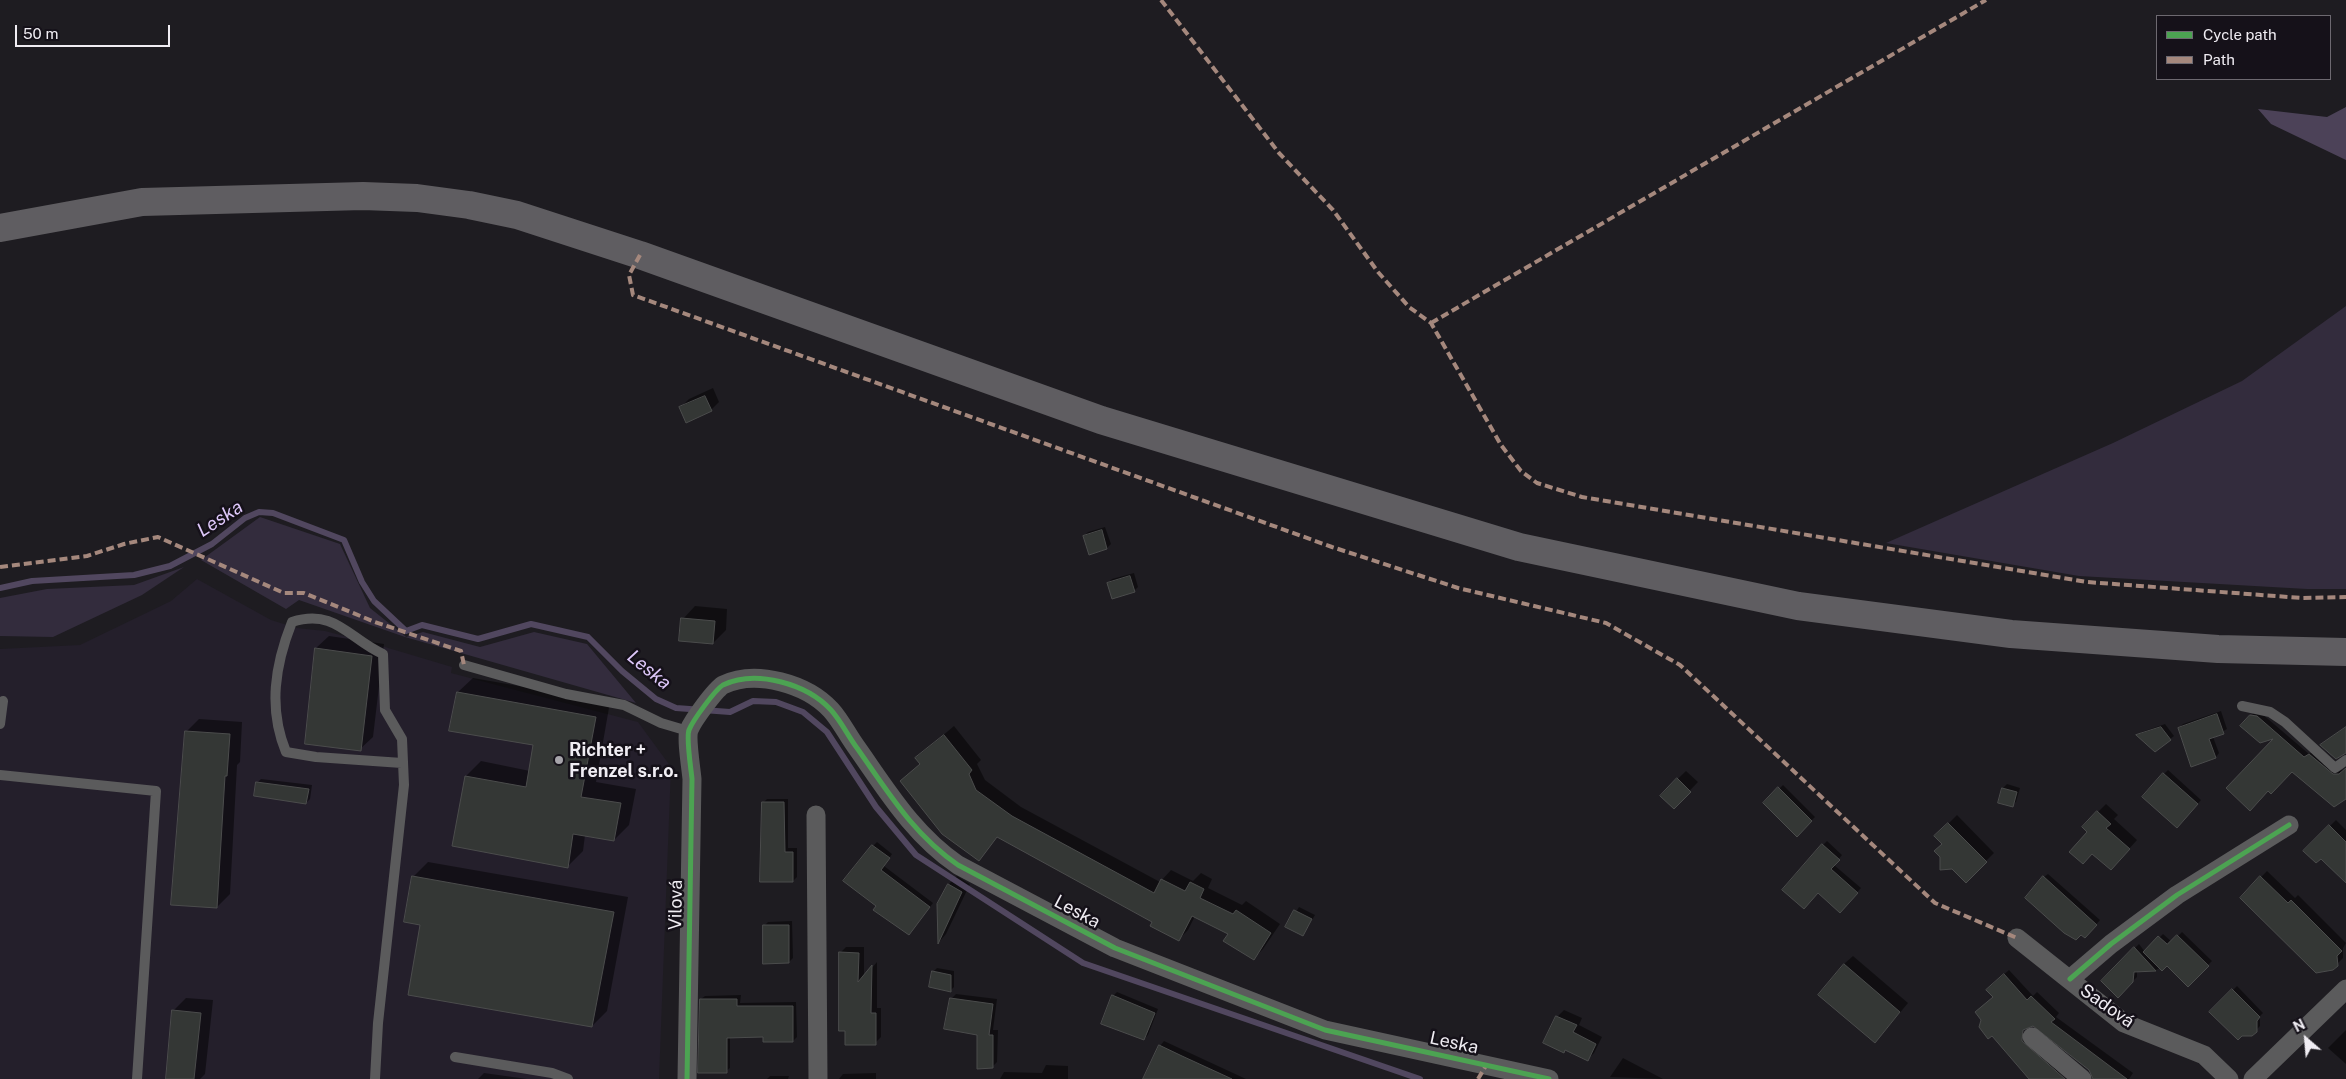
<!DOCTYPE html>
<html>
<head>
<meta charset="utf-8">
<style>
	body { margin:0 }
	#map { position:relative; width:2346px; height:1079px; overflow:hidden; background:#1e1c21; font-family:"Public Sans",sans-serif }
	canvas { display:block }
	.legend { position:absolute; left:2156px; top:15px; width:175px; height:65px; box-sizing:border-box; background:#151119; border:1px solid #6d6970; margin:0; padding:6px 9px; list-style:none; font-size:15px; color:#f0edf3 }
	.legend li { display:flex; align-items:center; gap:10px; height:25px }
	.legend b { width:25px; border:1px solid #6d6970 }
	.north { position:absolute; left:2281px; top:1014px; width:50px; height:50px; -webkit-text-stroke:4px #151119; paint-order:stroke; rotate:333deg; font-size:14px; font-weight:700; line-height:20px; text-align:center; color:#f0edf3 }
	.north::after { content:''; display:block; margin:auto; width:18px; height:22px; background:#f0edf3; clip-path:polygon(50% 0,100% 100%,50% 72%,0 100%) }
	.scale { position:absolute; left:15px; top:25px; width:155px; height:22px; box-sizing:border-box; border:2px solid #f0edf3; border-top:0; padding-left:6px; font-size:15px; line-height:18px; white-space:nowrap; color:#f0edf3; -webkit-text-stroke:4px #151119; paint-order:stroke }
</style>
</head>
<body>
<div id="map">
<canvas width="2346" height="1079"></canvas>
<ul class="legend">
<li><b style="height:6px;background:#4ca352"></b>Cycle path</li>
<li><b style="height:6px;background:#a5887d"></b>Path</li>
</ul>
<div class="north">N</div>
<div class="scale">50 m</div>
</div>
<script>
const ctx = document.querySelector('canvas').getContext('2d');
ctx.lineJoin = 'round';
function fill(path, color) { ctx.fillStyle = color; ctx.fill(path, 'evenodd'); }
function trace(path, color, width, dash) { ctx.strokeStyle = color; ctx.lineWidth = width; ctx.lineCap = dash ? 'butt' : 'round'; ctx.setLineDash(dash || []); ctx.stroke(path); }
function label(font, color, halo, rows, align = 'center') {
  ctx.font = font + ' "Public Sans",sans-serif'; ctx.lineWidth = 5; ctx.setLineDash([]); ctx.textBaseline = 'middle'; ctx.strokeStyle = halo; ctx.fillStyle = color; for (const [text, x, y, turn = 0] of rows) {
    ctx.save(); ctx.translate(x, y); ctx.rotate((+turn || 0) * Math.PI / 180); ctx.textAlign = isNaN(turn) ? turn : align; if (halo) ctx.strokeText(text, 0, 0); ctx.fillText(text, 0, 0); ctx.restore();
  }
}
fill(new Path2D(`
	M197 579 271 620 297 628 325 631 375 644 452 667 451 673 638 722 671 767 659 1079H0V649L80 645 171 601Z`), '#241f2b');
fill(new Path2D(`
	M2346 306V589H2307L2079 576 1886 543 2113 443 2242 381Z
	M260 517 340 544 370 608 405 636 406 637 423 632 480 647 534 632 587 644 636 703 405 637 299 600 286 609 201 560Z
	M184 567 142 595 53 637 0 636V598L47 589 134 585Z`), '#332c3d');
fill(new Path2D(`
	M2346 107V160L2271 124 2258 109 2327 117Z`), '#4c4258');
fill(new Path2D(`
	M713 388 719 402 711 410 681 407 689 399Z
	M1105 527 1111 544 1107 548 1090 553 1084 536 1088 532Z
	M1134 573 1138 587 1134 591 1108 583 1112 579Z
	M695 606 727 609 726 630 713 643 683 619Z
	M329 636 384 644 373 737 360 749 316 648Z
	M473 678 610 702 596 782 636 789 629 825 614 840 585 835 583 851 568 866 466 776 481 761 530 771 535 744 458 692Z
	M2221 711 2227 729 2213 737 2219 753 2216 757 2179 728 2183 724Z
	M2255 712 2261 713 2309 754 2314 751 2338 771 2346 769V797L2277 736 2241 726Z
	M199 719 242 722 240 762 237 765 230 894 217 907 186 732Z
	M2165 724 2174 736 2170 739 2138 735 2142 732Z
	M954 726 981 760 977 764 985 780 1021 807 1160 882 1171 870 1193 881 1201 873 1212 879 1208 888 1242 905 1246 901 1280 924 1263 949 1254 958 1230 933 1195 916 1188 930 1179 939 1153 922 998 836 979 859 902 781 921 764 916 758Z
	M2168 770 2201 800 2181 823 2164 774Z
	M1686 771 1698 782 1674 807 1661 795Z
	M261 779 312 785 310 799 306 803 257 783Z
	M2007 784 2020 788 2016 802 2012 805 2003 788Z
	M1783 785 1815 817 1797 835 1765 803Z
	M767 799H788V848H797V877L793 881 763 803Z
	M2106 804 2118 815 2114 819 2137 840 2119 860 2093 853 2089 832 2098 812Z
	M1957 815 1994 853 1966 881 1943 844 1936 836Z
	M2336 820 2346 830V881L2321 857 2305 851Z
	M1827 841 1842 855 1834 865 1861 888 1840 911 1823 845Z
	M877 842 892 854 884 866 933 903 912 930 877 906 873 846Z
	M428 862 628 897 607 1011 592 1026 421 924 413 877Z
	M2267 871 2295 898 2298 895 2346 943 2343 948V958L2332 969 2241 898Z
	M2048 874 2100 920 2089 933 2044 877Z
	M957 876 970 884 946 934 940 941 938 904 949 884Z
	M1299 907 1315 915 1303 935 1287 927Z
	M792 921 793 958 789 962 764 926 768 922Z
	M2182 932 2212 961 2188 985 2167 964 2156 970H2137V977L2118 996 2102 981 2139 944 2145 952 2163 934 2172 942Z
	M846 947H864V977L877 962V1008H881V1037L875 1043 846 1030 840 953Z
	M1853 956 1908 1003 1883 1033 1844 964Z
	M937 968 954 971V987L950 991 933 972Z
	M2009 970 2033 996 2037 992 2059 1013 2056 1017 2133 1073 2129 1079H2096L2090 1070 2040 1027 2014 1021 2065 1079H2032L1994 997 1992 985Z
	M2237 986 2263 1013 2260 1016V1026L2251 1035 2211 1012Z
	M1117 992 1158 1009 1148 1035 1144 1039 1113 996Z
	M956 994 997 999 993 1030H998L997 1062 992 1067 978 1034 951 999Z
	M741 995 740 1003 796 1002 797 1037 793 1041 765 1036 730 1037V1068L726 1071 701 999 705 996Z
	M186 998 213 1000 205 1074 200 1079H167L173 1011Z
	M1564 1010 1582 1018 1579 1025 1602 1037 1594 1053 1588 1059 1557 1017Z
	M2346 1030V1064L2328 1048Z
	M1164 1041 1246 1079H1145L1160 1046Z
	M1623 1058 1663 1079 1610 1077Z
	M1046 1065 1068 1066V1079H1000L1004 1072 1042 1073Z
	M484 1073 527 1079H478Z
	M876 1073V1079H839L843 1074Z
	M770 1076H789L788 1079H767Z`), '#0007');
trace(new Path2D(`
	M0 588 32 581 134 575 170 566 212 544 245 518 259 512 273 513 344 540 362 582 374 601 406 631 422 625 478 639 531 624 588 637 622 671 656 699 676 708 730 712 753 701 776 702 803 712 827 732 876 807 916 855 1083 963 1420 1079`), '#51475f', 6);
const building = new Path2D(`
	M705 396 712 411 686 423 679 407Z
	M1102 530 1107 549 1089 555 1083 536Z
	M1130 576 1135 592 1112 599 1107 583Z
	M681 618 715 621 713 644 679 641Z
	M315 648 372 656 361 751 305 744Z
	M457 692 596 717 581 797 621 803 614 841 573 834 568 868 452 846 465 776 526 787 533 745 449 731Z
	M2217 714 2224 734 2209 739 2216 758 2191 767 2178 728Z
	M2250 715 2257 716 2304 757 2309 754 2333 774H2339L2346 768V799L2334 807 2292 772 2271 794 2268 791 2250 811 2226 788 2273 739 2260 743 2240 726Z
	M2161 727 2171 740 2155 752 2136 735Z
	M2346 727V753L2336 759 2320 745Z
	M185 731 230 734 227 776H225L217 908 171 905Z
	M944 735 972 770 969 774 976 790 1012 816 1154 893 1161 879 1185 891 1190 882 1204 889 1200 898 1233 914 1236 910 1271 933 1254 960 1223 941 1228 934 1192 916 1179 941 1150 926 1152 922 997 837 979 861 942 834 900 781 920 764 915 758Z
	M2163 773 2198 804 2177 828 2142 797Z
	M1677 778 1691 792 1674 809 1660 796Z
	M256 782 309 789 306 804 254 796Z
	M1778 787 1812 821 1797 837 1763 803Z
	M2002 788 2017 792 2013 807 1998 803Z
	M762 802H784L785 852H793V882H760Z
	M2097 811 2111 824 2106 828 2130 849 2111 870 2092 854 2083 864 2069 852 2087 832 2082 827Z
	M1948 823 1987 862 1966 883 1952 869 1940 870V857L1934 851 1942 844 1934 836Z
	M2329 825 2346 842V883L2321 859 2316 863 2303 851Z
	M1822 844 1840 860 1831 869 1858 893 1840 913 1818 893 1804 909 1782 890Z
	M872 845 890 858 881 870 930 907 909 935 873 910 876 906 843 881Z
	M412 876 614 912 592 1027 408 995 420 925 404 922Z
	M2043 876 2097 925 2085 938 2081 935 2076 940 2064 933 2025 898Z
	M2260 876 2288 903 2291 900 2342 951 2337 956 2338 966 2333 970 2316 973 2240 898Z
	M948 884 962 892 938 944 937 904Z
	M1294 910 1312 919 1303 936 1285 927Z
	M763 925H789V963L763 964Z
	M2177 935 2209 966 2188 987 2167 966 2162 971 2143 952 2158 936 2167 944Z
	M2134 947 2156 971 2134 972 2133 982 2118 998 2101 981Z
	M839 952 859 953 858 982 872 965 871 1013H876V1045H845V1031H839Z
	M1844 964 1900 1012 1875 1043 1818 995Z
	M932 971 951 975V992L929 987Z
	M2004 974 2027 1000 2031 996 2055 1019 2051 1022 2127 1079H2093L2089 1070 2033 1026 2023 1030 2022 1041 2065 1079H2029L1992 1036 1988 1039 1979 1027 1981 1020 1975 1012 1993 997 1986 990Z
	M2232 989 2260 1017 2257 1021V1032L2252 1036H2242L2238 1040 2209 1012Z
	M1112 995 1155 1013 1144 1040 1101 1024Z
	M950 998 993 1004 989 1035H993V1068L977 1069V1035L944 1029Z
	M700 999H737V1006H793V1042H763V1037L727 1038V1073H698Z
	M172 1010 201 1013 194 1079H166Z
	M1556 1016 1577 1025 1573 1032 1596 1044 1588 1061 1565 1050 1564 1053 1543 1043Z
	M1159 1045 1182 1056 1232 1079H1143Z`);
fill(building, '#343735');
trace(building, '#4b4c4c', 1);
trace(new Path2D(`
	M464 665 566 694 624 705 661 723 688 731
	M2242 706 2270 712 2285 722 2335 768 2346 760
	M0 724 3 701
	M0 775 156 791 137 1079
	M455 1057 552 1073 568 1079
	M375 1079 378 1023 404 785 402 739 385 710 383 654C349 639 335 608 292 622 275 665 268 708 286 752L316 757 402 763`), '#5b5b5c', 10);
trace(new Path2D(`
	M816 815 818 1079
	M2017 938 2124 1023 2204 1055 2229 1079
	M2070 979 2111 944 2177 895 2289 825
	M2032 1037 2082 1079
	M687 1079 692 779C691 768 686 738 689 730 693 720 715 690 723 685 756 669 807 684 831 710 841 721 848 736 857 748 888 792 913 834 958 865L1115 948 1325 1030 1549 1079
	M2253 1079 2346 989`), '#5b5b5c', 19);
trace(new Path2D(`
	M0 228 142 202 363 196 417 198 469 205 517 215 640 255 1101 420 1519 547 1798 606 2011 634 2218 649 2346 652`), '#5f5d61', 28);
trace(new Path2D(`
	M1161 0 1279 153 1333 210 1378 272 1409 307 1431 323 1501 445 1521 471 1537 483 1582 497 2087 582 2302 598 2346 597
	M640 255 629 275 633 295 1332 547 1458 588 1606 623 1680 665 1935 903 2017 938
	M1431 323 1986 0
	M0 567 87 556 124 544 158 537 284 593H304L375 622 461 651 464 665
	M1478 1079 1487 1064`), '#a5887d', 4, [8, 4]);
trace(new Path2D(`
	M2070 979 2111 944 2177 895 2289 825
	M687 1079 692 779C691 768 686 738 689 730 693 720 715 690 723 685 756 669 807 684 831 710 841 721 848 736 857 748 888 792 913 834 958 865L1115 948 1325 1030 1549 1079`), '#4ca352', 5);
for (const [x, y, r, color] of [
	[559,760,5,"#a6a4aa"]
]) { const dot = new Path2D(); dot.arc(x, y, r, 0, 2 * Math.PI); ctx.fillStyle = color; ctx.fill(dot); trace(dot, '#151119', 2); }
label('bold 18px', '#f0edf3', '#151119', [
	["Richter +",569,750],
	["Frenzel s.r.o.",569,771]
], 'left');
label('18px', '#f0edf3', '#151119', [
	["Vilová",676,905,-89],
	["Leska",1077,912,28],
	["Sadová",2107,1006,35],
	["Leska",1454,1043,12]
]);
label('italic 19px', '#dec8fa', '#151119', [
	["Leska",220,519,-33],
	["Leska",649,670,39]
]);
</script>
</body>
</html>
